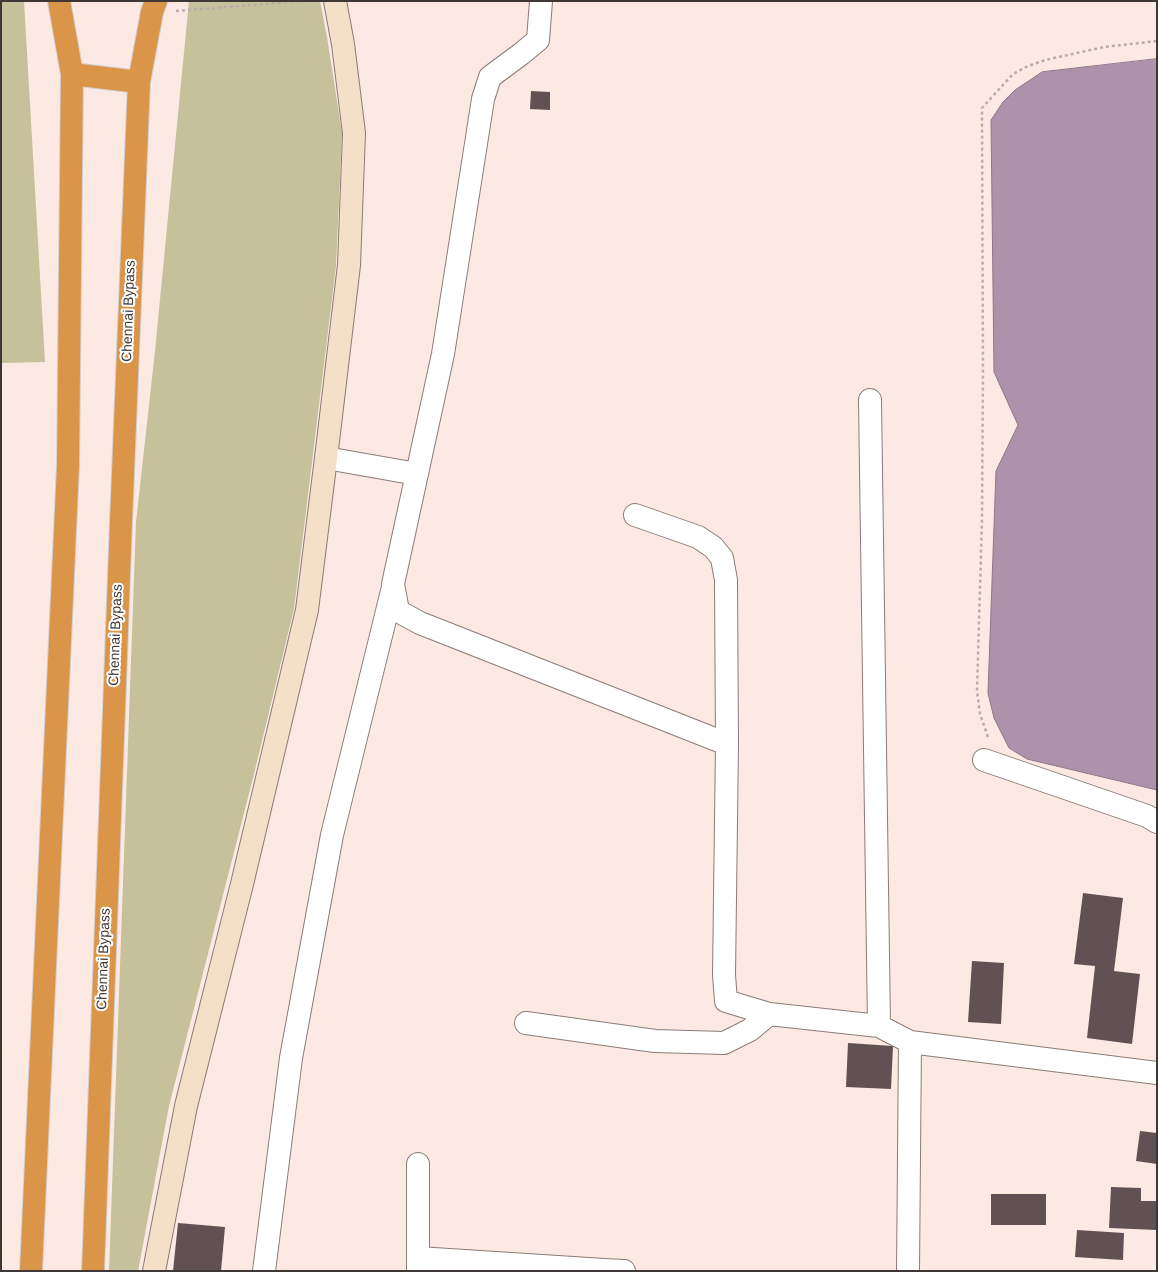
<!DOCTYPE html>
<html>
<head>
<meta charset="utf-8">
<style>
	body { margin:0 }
	#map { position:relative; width:1158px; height:1272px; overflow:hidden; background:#fce9e4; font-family:Helvetica,sans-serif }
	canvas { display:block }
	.frame { position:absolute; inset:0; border:2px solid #3f3735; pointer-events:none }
</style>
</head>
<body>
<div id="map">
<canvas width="1158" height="1272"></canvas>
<div class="frame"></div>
</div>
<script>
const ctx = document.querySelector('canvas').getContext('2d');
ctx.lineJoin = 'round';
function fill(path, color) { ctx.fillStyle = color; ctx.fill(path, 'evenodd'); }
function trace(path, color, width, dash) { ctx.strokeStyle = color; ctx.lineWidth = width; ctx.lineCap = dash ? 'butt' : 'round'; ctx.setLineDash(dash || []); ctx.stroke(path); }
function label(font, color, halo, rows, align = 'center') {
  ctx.font = font + ' Helvetica,sans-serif'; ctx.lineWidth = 4; ctx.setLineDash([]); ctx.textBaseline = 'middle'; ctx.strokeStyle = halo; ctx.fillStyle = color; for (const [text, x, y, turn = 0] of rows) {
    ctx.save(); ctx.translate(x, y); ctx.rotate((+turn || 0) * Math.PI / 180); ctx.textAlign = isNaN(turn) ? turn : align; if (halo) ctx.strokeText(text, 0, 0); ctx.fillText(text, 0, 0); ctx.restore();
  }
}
fill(new Path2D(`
	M1 1H24L45 362 1 363Z
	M189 1H320L327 37 342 133 336 266 294 609 253 778 169 1106 138 1271H109L136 522 155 351Z`), '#c6c09b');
const water = new Path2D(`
	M1157 59V790L1027 759 1009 748 994 718 988 693 996 471 1018 425 994 372 991 120 1003 102 1015 90 1042 72Z`);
fill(water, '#ae92ac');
trace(water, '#8d7788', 1);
fill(new Path2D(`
	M531 91 550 92V110L530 109Z
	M1083 893 1123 898 1114 971 1140 974 1132 1044 1087 1038 1095 966 1074 964Z
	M972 961 1004 963 1001 1024 968 1022Z
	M848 1043 893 1046 891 1089 846 1087Z
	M1140 1131 1157 1133V1164L1136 1161Z
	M1111 1187 1141 1188V1201H1157V1230L1109 1228Z
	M991 1194H1046V1225H991Z
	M178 1223 225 1227 221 1271H173Z
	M1077 1230 1124 1233 1123 1260 1075 1257Z`), '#615155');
const street = new Path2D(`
	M541 1 538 40 521 54 490 77 483 99 443 354 393 584 398 611 420 623 727 744
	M870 400 879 1026
	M326 458 417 474
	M635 515 698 537 713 547 722 558 726 580 727 744 724 975 726 1001 769 1014 879 1026 910 1042 1157 1073
	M984 760 1147 816 1157 822
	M526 1023 655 1041 724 1043 750 1030 769 1014
	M418 1164V1271
	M418 1258 604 1270
	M264 1271 291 1058 332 835 392 591
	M604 1271V1270L624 1271
	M908 1271 910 1042`);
const secondary = new Path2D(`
	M154 1271 186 1106 242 884 307 610 326 458 349 265 354 133 343 44 335 1`);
const highway = new Path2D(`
	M72 74 139 82
	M31 1271 68 466 72 74 59 1
	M93 1271 121 522 139 82 152 12 156 1`);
trace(street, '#8c7b77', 24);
trace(secondary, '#8c7b77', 24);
trace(highway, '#d1cfcf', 24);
trace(new Path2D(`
	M176 11 303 1
	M988 737 980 714 977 691 982 519 983 370 982 108 1013 74 1028 66 1045 60 1104 47 1157 41`), '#bbaca8', 2.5, [3, 3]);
trace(street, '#fff', 22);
trace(secondary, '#f4dfc8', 22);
trace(highway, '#da9549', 22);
label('14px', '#3f3735', '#fff', [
	["Chennai Bypass",129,311,-88],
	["Chennai Bypass",116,635,-88],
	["Chennai Bypass",104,959,-88]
]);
</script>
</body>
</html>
